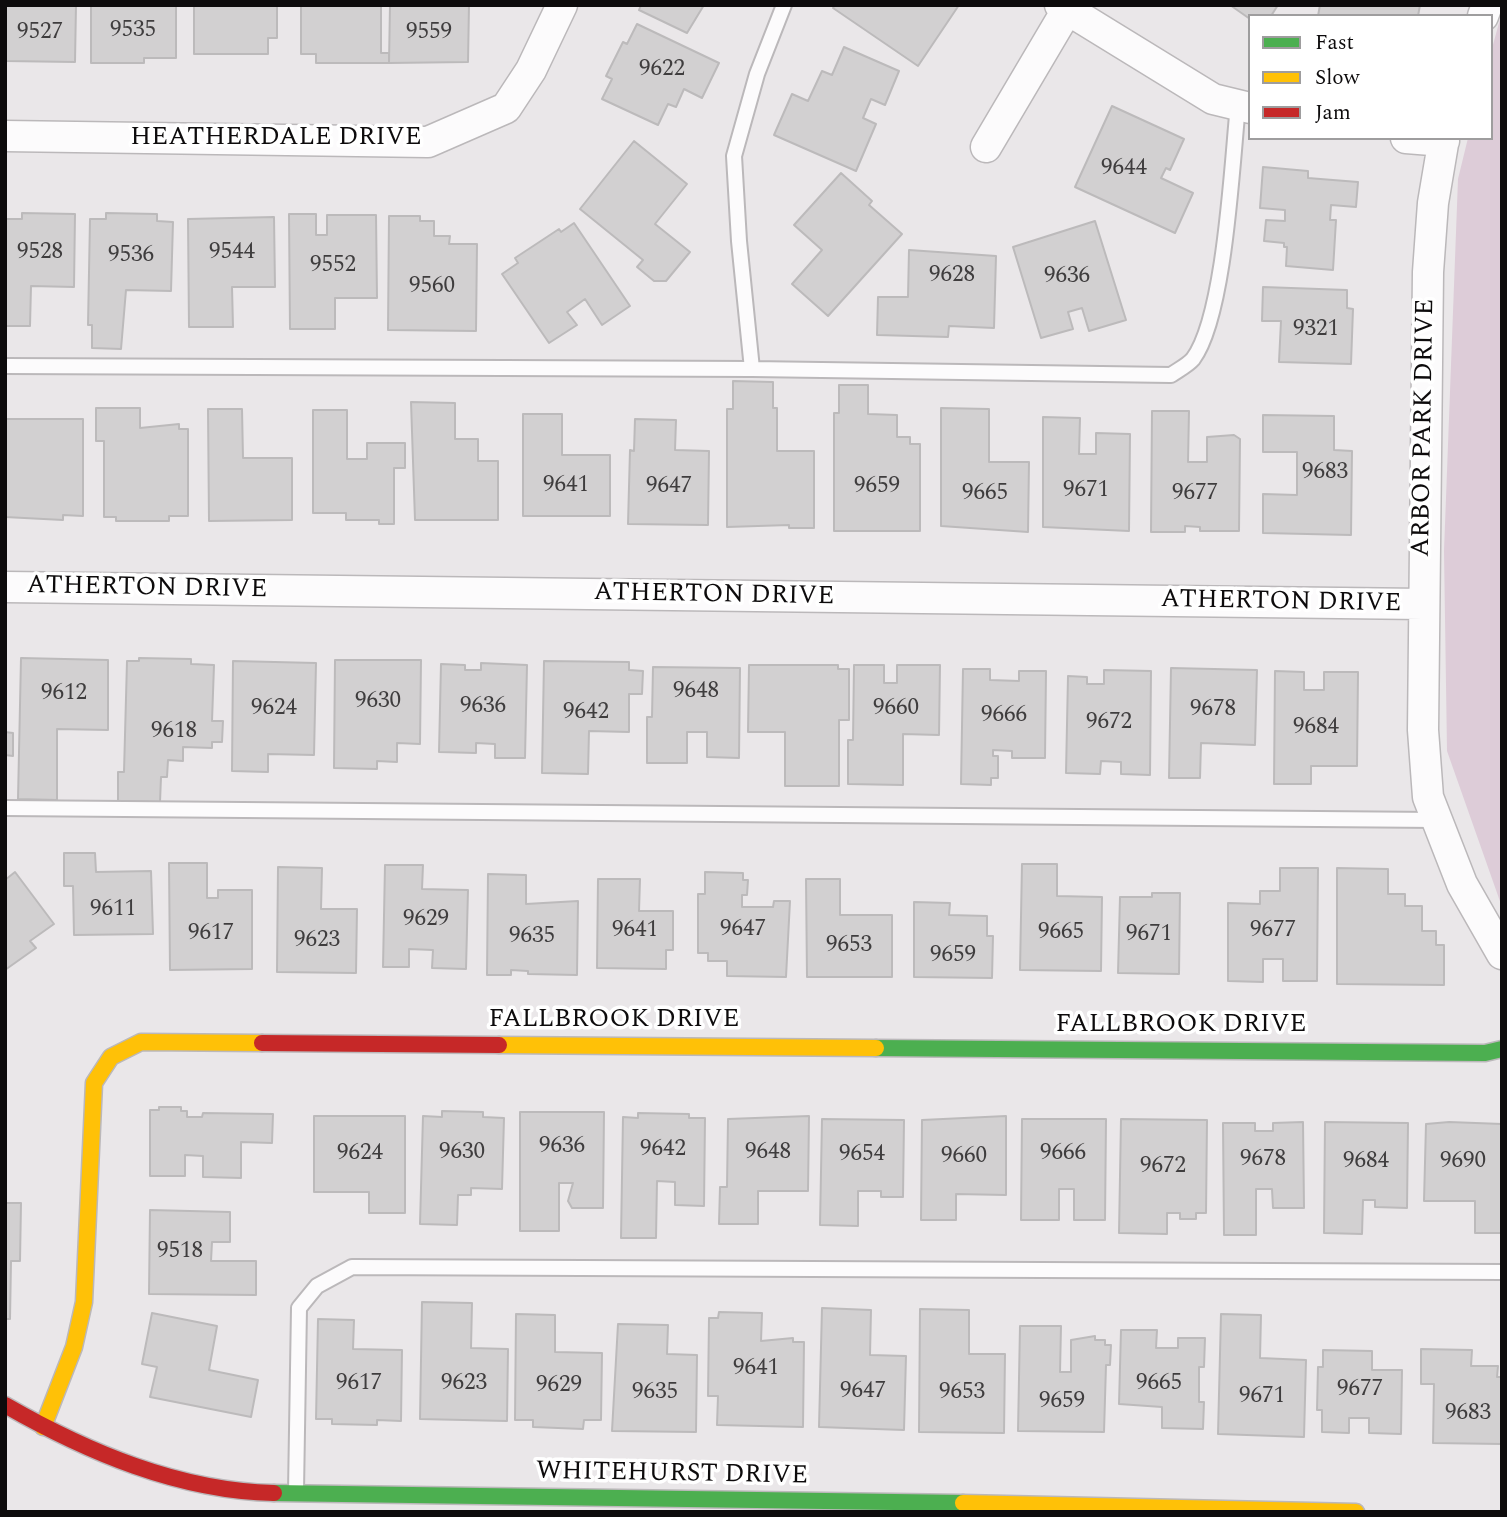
<!DOCTYPE html>
<html>
<head>
<meta charset="utf-8">
<style>
	body { margin:0 }
	#map { position:relative; width:1507px; height:1517px; overflow:hidden; background:#eae7e9; font-family:Spectral,serif }
	canvas { display:block }
	.frame { position:absolute; inset:0; border:7px solid #0d0b0c; pointer-events:none }
	.legend { position:absolute; left:1248px; top:14px; width:245px; height:126px; box-sizing:border-box; background:#fff; border:2px solid #9e9d9e; margin:0; padding:9px 12px; list-style:none; font-size:21px; color:#0d0b0c }
	.legend li { display:flex; align-items:center; gap:14px; height:35px }
	.legend b { width:35px; border:2px solid #9e9d9e }
</style>
</head>
<body>
<div id="map">
<canvas width="1507" height="1517"></canvas>
<div class="frame"></div>
<ul class="legend">
<li><b style="height:9px;background:#4caf50"></b>Fast</li>
<li><b style="height:9px;background:#ffc107"></b>Slow</li>
<li><b style="height:9px;background:#c62828"></b>Jam</li>
</ul>
</div>
<script>
const ctx = document.querySelector('canvas').getContext('2d');
ctx.lineJoin = 'round';
function fill(path, color) { ctx.fillStyle = color; ctx.fill(path, 'evenodd'); }
function trace(path, color, width, dash) { ctx.strokeStyle = color; ctx.lineWidth = width; ctx.lineCap = dash ? 'butt' : 'round'; ctx.setLineDash(dash || []); ctx.stroke(path); }
function label(font, color, halo, rows, align = 'center') {
  ctx.font = font + ' Spectral,serif'; ctx.lineWidth = 7; ctx.setLineDash([]); ctx.textBaseline = 'middle'; ctx.strokeStyle = halo; ctx.fillStyle = color; for (const [text, x, y, turn = 0] of rows) {
    ctx.save(); ctx.translate(x, y); ctx.rotate((+turn || 0) * Math.PI / 180); ctx.textAlign = isNaN(turn) ? turn : align; if (halo) ctx.strokeText(text, 0, 0); ctx.fillText(text, 0, 0); ctx.restore();
  }
}
fill(new Path2D(`
	M1502 12V907L1447 751 1444 551 1458 179 1468 138H1491V52Z`), '#ddccd8');
const building = new Path2D(`
	M5 5H76L75 62 5 61Z
	M91 5H176V58H144V63H91Z
	M194 5H277V38H268V54H194Z
	M301 5H381V53H389V63H316V54H301Z
	M390 5H469L468 62 389 63Z
	M641 5H704L687 33 639 10Z
	M835 5H959L918 66 833 8Z
	M1230 5H1278L1271 16H1250V19Z
	M1320 5H1420L1418 16H1318Z
	M637 24 719 63 702 98 684 89 676 107 668 104 658 125 602 99 612 79 606 76 623 42 627 44Z
	M844 47 899 71 885 105 871 99 863 118 876 124 856 171 774 135 792 94 808 101 822 71 832 75Z
	M1112 106 1184 139 1170 170 1166 168 1161 178 1193 193 1175 233 1075 187Z
	M634 141 687 184 655 224 690 252 666 281H654L637 267 643 260 580 209Z
	M1263 167 1308 171V178L1358 182 1356 207 1331 205 1330 220H1336L1333 270 1286 266 1287 247H1284V243L1264 241 1266 220 1285 221V210L1260 208Z
	M841 173 872 201 869 205 902 234 828 316 792 284 822 250 794 225Z
	M22 213 75 214 74 287 31 286 30 326H5V219H22Z
	M106 213 157 214V221L173 222 171 291 126 290 121 349 92 348V325H88L90 219H106Z
	M289 214H316V235H327V215H376L377 298H335V329H290Z
	M389 216H420V221H434V236H450L449 244H477L476 331 388 330Z
	M274 217 275 287H232L233 327H189L188 219Z
	M1095 221 1126 320 1089 331 1082 308 1068 312 1073 329 1041 338 1013 247Z
	M574 223 630 306 602 325 585 299 567 312 577 325 549 343 502 274 518 263 515 258 559 229 561 232Z
	M909 250 996 256 994 328 949 326 948 337 877 335 878 297H908Z
	M1263 287 1347 290V308L1353 309 1351 364 1279 362 1281 321H1262Z
	M733 381 773 382V408H777V451H814V528H789V525L727 527V409H733Z
	M839 385H868V414L897 415V437H910V444H920V531H834V413H839Z
	M411 402 455 403V439H478V461H498V520H415Z
	M96 408H140V428L179 424V429H188V516H169V521H116V517H104V441H96Z
	M941 408 989 409V462H1029L1028 532 941 526Z
	M208 409H242L243 458H292V520L209 521Z
	M313 410H347V459H367V443H405V468H394V524H379V520H346V513H313Z
	M1152 411H1189L1188 462H1207V437L1234 435 1240 439 1239 531H1200V527L1185 526V532H1151Z
	M523 414H562V455H610V516H523Z
	M1263 415 1334 416V450L1352 451 1351 535 1263 533V494L1297 495V452H1263Z
	M1043 417 1080 418 1079 454H1096V433L1130 434 1129 531 1043 527Z
	M5 419H83V516L63 515V520L5 517Z
	M635 419 676 420 675 450 709 451 708 525 628 524 630 450 634 451Z
	M21 658 108 660V730L57 729V800L18 799Z
	M139 658 191 659V664L214 665 212 721H223L222 742H212V748L183 747V761L168 760 167 777H161L160 802 118 801V772H124L127 661H139Z
	M335 660H421L420 744 397 743V762L377 761V769L334 768Z
	M233 661 316 663 314 755 268 754V772L232 771Z
	M544 661 629 662V670L643 671 642 694H629V732L589 731 588 774 542 773Z
	M481 663 527 665 525 758H495V744L476 743V753L439 752 441 664 465 665V670H481Z
	M749 665H838V669H849V720H839V786H785V732H748Z
	M854 665H884V683H897V665H940L939 735 903 734V785L848 784V740H853Z
	M653 667 740 668 739 758 707 757V732H687V763H647V717H652Z
	M1171 668 1257 670 1255 745 1201 743 1200 778H1169Z
	M963 669H990V680L1019 681V671H1046L1045 758H1012V751L993 750V756H998V778H991V785L961 784Z
	M1104 670 1151 671 1150 775 1121 774V762L1101 761 1100 774 1066 773 1068 676 1087 677V684H1104Z
	M1275 671 1304 672V690H1324V672H1358L1357 766H1311V784H1274Z
	M5 732 13 733V756L5 755Z
	M64 853H95L96 872 151 871 153 934 74 935 73 886H64Z
	M169 863H207V898H218V890H252V969L170 970Z
	M1022 864H1057V896L1102 897 1101 971 1020 970Z
	M385 865H423L422 889 468 890 466 969 432 968 433 950 409 949V967H383Z
	M278 867 322 868 321 909H357L356 973 277 972Z
	M1280 868H1318L1317 981H1283V959H1263V982L1228 981V903L1260 904V891H1280Z
	M1337 868 1388 869V894H1405V906H1422V931H1436V945H1444V985L1337 984Z
	M15 872 54 924 30 941 36 948 5 970V880Z
	M705 872 743 873V880H748L747 895H742V907H773L774 901H790L786 977 727 976V961H708V953H698V894H705Z
	M488 874 526 875V904L578 901 577 975 528 974V971L511 970V975H487Z
	M598 879H640L639 911H673V950H666V969L597 968Z
	M806 879H840V915H892V977H807Z
	M1152 893H1180L1179 974 1118 973 1120 897H1152Z
	M914 902 950 903 949 915 987 916V936H993L992 978 914 977Z
	M159 1107H181V1111H187V1117H202L203 1113 273 1114 272 1143 241 1142V1178L203 1177V1156L185 1155V1176H150V1110H159Z
	M442 1111 483 1112V1117L504 1118 502 1189 471 1188V1195H458L457 1225 420 1224 423 1116 442 1117Z
	M520 1112H604L603 1208H572L568 1201 573 1183H559V1231H520Z
	M638 1113 689 1114V1118H705L704 1206 675 1205V1182L657 1181 656 1238H621L623 1117 638 1118Z
	M314 1116H405V1213H369V1192H314Z
	M809 1116 808 1191H758V1224H719L720 1187H727L728 1119Z
	M1006 1116V1195L956 1194V1220H921L922 1120Z
	M822 1119 904 1120 903 1197H881V1191H858V1226L820 1225Z
	M1022 1119H1106L1105 1220H1074V1189H1059V1220H1021Z
	M1121 1119 1207 1120 1206 1213H1196V1219H1180V1213H1167V1234L1119 1233Z
	M1303 1122 1304 1208H1273L1272 1189H1256V1235H1224L1223 1123H1255V1131H1273V1123Z
	M1325 1122 1408 1123 1407 1208 1375 1207V1200H1363L1362 1234 1324 1233Z
	M1449 1122 1502 1124V1233H1475V1201H1424L1426 1124Z
	M5 1203H21L20 1261H11L10 1319H5Z
	M150 1210 230 1212V1242H212L211 1261H256V1295L149 1294Z
	M422 1302 472 1303 471 1348 508 1349 507 1421 420 1419Z
	M822 1308 871 1310 870 1355 906 1356 904 1430 819 1427Z
	M920 1309 969 1310V1354H1005L1004 1433 919 1432Z
	M719 1312 762 1313 761 1341 793 1338V1342H804L803 1427 717 1425 718 1396H708L709 1318H718Z
	M152 1313 217 1326 209 1370 258 1380 251 1417 150 1397 157 1367 142 1364Z
	M516 1314 555 1315V1352L602 1353 601 1420H584L583 1429 533 1427V1420H515Z
	M1221 1314 1261 1315 1260 1358 1306 1360 1304 1437 1218 1434Z
	M318 1319 354 1320 353 1349 402 1350 401 1421 377 1420V1425L332 1424V1419H316Z
	M618 1324 668 1325 667 1354 697 1355 696 1432 612 1431Z
	M1020 1326H1061L1060 1372H1071V1340L1095 1336V1340H1105V1345H1111L1110 1365H1106L1104 1432 1018 1431Z
	M1121 1330H1157L1156 1348H1178V1338H1205L1204 1367H1199V1402H1204L1203 1429 1162 1428V1407L1119 1404Z
	M1421 1349 1472 1350 1471 1366H1498L1497 1377H1502V1444L1433 1443 1434 1384H1421Z
	M1323 1350 1372 1351V1370H1402L1401 1434 1369 1433V1418H1349V1433L1322 1432V1410H1317L1318 1367H1323Z`);
fill(building, '#d2d0d1');
trace(building, '#bcbabb', 2);
const lane = new Path2D(`
	M5 366 752 369 1171 375C1178 370 1188 365 1193 359 1225 316 1232 163 1238 105
	M752 369 739 241 734 156 757 74 784 5
	M5 808 1437 820
	M296 1491 299 1308 317 1286 352 1267 1502 1272`);
const street = new Path2D(`
	M1060 5 1213 99 1250 108
	M1483 16 1487 5
	M5 136 428 142 506 108 531 70 562 5
	M1406 138 1444 141
	M1444 138 1433 203 1428 272 1423 730 1428 797 1462 884 1502 954
	M986 147 1067 10
	M5 587 1423 604`);
const fast = new Path2D(`
	M876 1048 1485 1053 1502 1049
	M274 1493 963 1503`);
const slow = new Path2D(`
	M499 1045 876 1048
	M43 1427 74 1347 84 1302 94 1083 111 1057 141 1042 262 1043
	M963 1503 1356 1512`);
const jam = new Path2D(`
	M262 1043 499 1045
	M5 1405C87 1452 179 1491 274 1493`);
trace(lane, '#bbb8ba', 18);
trace(street, '#bbb8ba', 33);
trace(fast, '#bbb8ba', 19);
trace(slow, '#bbb8ba', 19);
trace(jam, '#bbb8ba', 19);
trace(lane, '#fcfbfc', 14);
trace(street, '#fcfbfc', 30);
trace(fast, '#4caf50', 16);
trace(slow, '#ffc107', 16);
trace(jam, '#c62828', 16);
label('23px', '#3f3d3e', null, [
	["9535",133,31],
	["9527",40,33],
	["9559",429,33],
	["9622",662,70],
	["9644",1124,169],
	["9528",40,253],
	["9544",232,253],
	["9536",131,256],
	["9552",333,266],
	["9628",952,276],
	["9636",1067,277],
	["9560",432,287],
	["9321",1316,330],
	["9683",1325,473],
	["9641",566,486],
	["9647",669,487],
	["9659",877,487],
	["9671",1086,491],
	["9665",985,494],
	["9677",1195,494],
	["9648",696,692],
	["9612",64,694],
	["9630",378,702],
	["9636",483,707],
	["9624",274,709],
	["9660",896,709],
	["9678",1213,710],
	["9642",586,713],
	["9666",1004,716],
	["9672",1109,723],
	["9684",1316,728],
	["9618",174,732],
	["9611",113,910],
	["9629",426,920],
	["9647",743,930],
	["9641",635,931],
	["9677",1273,931],
	["9665",1061,933],
	["9617",211,934],
	["9671",1149,935],
	["9635",532,937],
	["9623",317,941],
	["9653",849,946],
	["9659",953,956],
	["9636",562,1147],
	["9642",663,1150],
	["9630",462,1153],
	["9648",768,1153],
	["9624",360,1154],
	["9666",1063,1154],
	["9654",862,1155],
	["9660",964,1157],
	["9678",1263,1160],
	["9684",1366,1162],
	["9690",1463,1162],
	["9672",1163,1167],
	["9518",180,1252],
	["9641",756,1369],
	["9617",359,1384],
	["9623",464,1384],
	["9665",1159,1384],
	["9629",559,1386],
	["9677",1360,1390],
	["9647",863,1392],
	["9635",655,1393],
	["9653",962,1393],
	["9671",1262,1397],
	["9659",1062,1402],
	["9683",1468,1414]
]);
label('26px', '#0d0b0c', '#fff', [
	["HEATHERDALE DRIVE",276,139],
	["ARBOR PARK DRIVE",1425,428,-89],
	["ATHERTON DRIVE",147,589,1],
	["ATHERTON DRIVE",714,596,1],
	["ATHERTON DRIVE",1281,603,1],
	["FALLBROOK DRIVE",614,1021],
	["FALLBROOK DRIVE",1181,1026],
	["WHITEHURST DRIVE",672,1475,1]
]);
</script>
</body>
</html>
